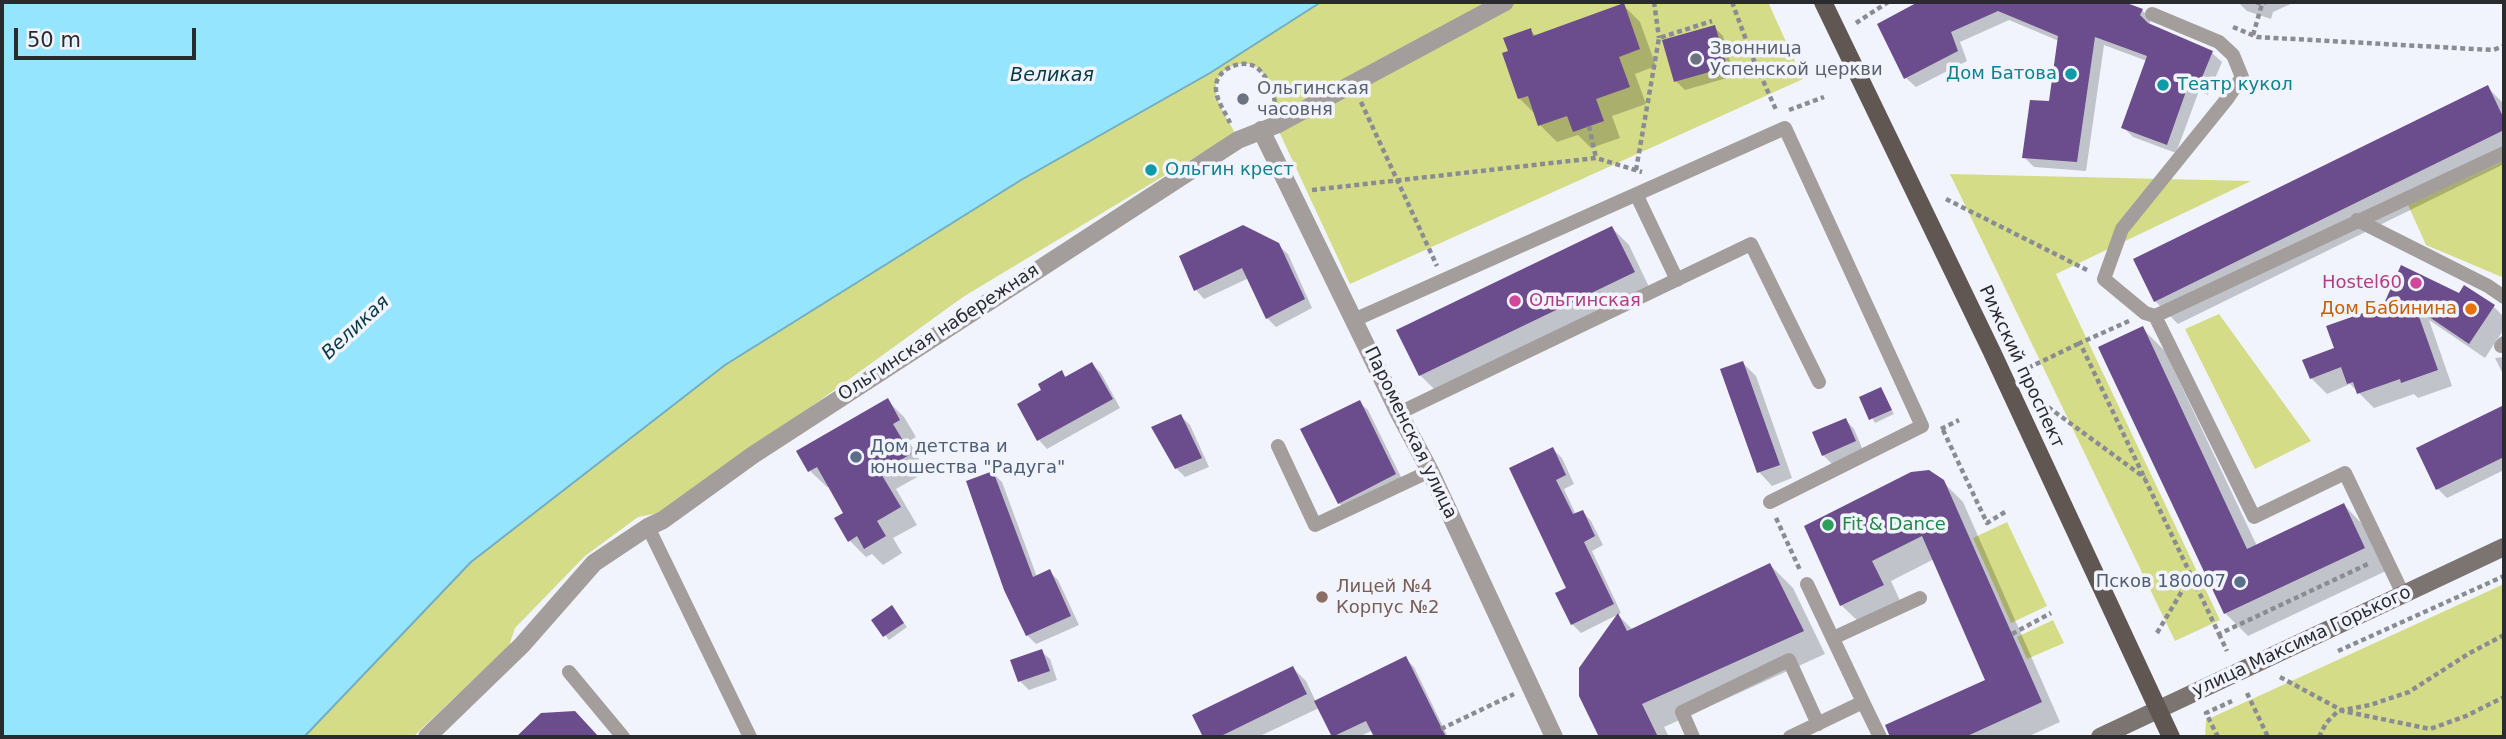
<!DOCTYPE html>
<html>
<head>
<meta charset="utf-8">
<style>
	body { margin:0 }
	#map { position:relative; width:2506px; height:739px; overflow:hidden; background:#f2f4fd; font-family:"DejaVu Sans",sans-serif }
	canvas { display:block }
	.frame { position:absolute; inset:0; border:4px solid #2a2b2f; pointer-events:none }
	.scale { position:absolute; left:14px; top:28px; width:182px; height:32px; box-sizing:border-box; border:4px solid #2a2b2f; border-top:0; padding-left:9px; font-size:21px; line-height:24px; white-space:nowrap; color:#2a2b2f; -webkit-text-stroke:5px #f2f4fd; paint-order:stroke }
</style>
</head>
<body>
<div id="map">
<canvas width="2506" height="739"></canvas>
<div class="frame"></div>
<div class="scale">50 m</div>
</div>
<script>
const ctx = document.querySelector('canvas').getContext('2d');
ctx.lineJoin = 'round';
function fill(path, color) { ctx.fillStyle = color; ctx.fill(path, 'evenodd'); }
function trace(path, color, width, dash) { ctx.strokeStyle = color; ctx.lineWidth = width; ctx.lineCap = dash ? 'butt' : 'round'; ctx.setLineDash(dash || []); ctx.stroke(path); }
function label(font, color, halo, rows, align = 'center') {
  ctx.font = font + ' "DejaVu Sans",sans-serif'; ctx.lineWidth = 7; ctx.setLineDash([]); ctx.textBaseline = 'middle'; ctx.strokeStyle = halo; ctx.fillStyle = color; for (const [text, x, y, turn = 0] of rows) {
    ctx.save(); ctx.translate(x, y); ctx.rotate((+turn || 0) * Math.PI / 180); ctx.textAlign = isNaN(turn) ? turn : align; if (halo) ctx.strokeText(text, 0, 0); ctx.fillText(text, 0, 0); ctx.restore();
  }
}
fill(new Path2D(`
	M1321 2H1768L1803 79 1350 284 1276 125C1275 106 1274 89 1262 72 1249 55 1217 66 1216 87 1215 102 1229 121 1235 133L963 297 750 451 659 513 638 517 585 556 515 628 509 646 413 737H304L471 562 725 365 1021 180 1210 73Z
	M2504 161V278L2426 245 2408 205Z
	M1950 174 2251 181 2056 274 2220 620 2175 641Z
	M2219 314 2311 441 2255 469 2185 329Z
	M2007 522 2047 606 2011 623 1973 538Z
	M2504 584V737H2205L2206 720Z
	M2053 620 2064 643 2027 659 2017 637Z`), '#d5dc88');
const water = new Path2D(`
	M2 2H1321L1210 73 1021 180 725 365 471 562 304 737H2Z`);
fill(water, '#94e5fd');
trace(water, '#74adbf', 2);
fill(new Path2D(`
	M1921 2H2119L2142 10 2151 20 2149 25 2212 53 2222 62 2208 95 2199 91 2176 153 2133 137 2123 127 2147 61 2104 45 2086 171 2034 167 2024 157 2050 103 2059 41 2009 20 1960 42 1967 61 1916 87 1906 78 1880 24Z
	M2238 2H2295L2273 12 2271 19 2247 11Z
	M1623 5 1640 22 1656 66 1635 74 1646 104 1612 116 1620 138 1591 148 1578 135 1557 142 1540 125 1536 115 1519 98 1510 52 1530 30 1536 36Z
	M1714 27 1723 36 1734 76 1685 90 1676 81Z
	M2487 87 2504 104V164L2178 324 2155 301Z
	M1612 228 1629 245 1650 289 1437 392 1420 375 1399 331Z
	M1278 245 1288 254 1312 308 1276 327 1267 318 1249 278 1204 299 1196 290Z
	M2459 295 2494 307 2504 317V329L2485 358 2429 320 2452 386 2418 398 2414 394 2374 408 2350 384 2327 394 2311 378 2336 349 2328 327Z
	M2142 328 2165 351 2257 546 2344 505 2366 528 2386 571 2248 636 2225 613Z
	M2504 357V376L2495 358Z
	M1743 363 1756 376 1792 478 1772 486 1759 472 1722 370Z
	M1092 364 1101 373 1120 408 1047 449 1039 440 1044 391 1061 372 1067 378Z
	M1880 389 1894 414 1875 423 1861 398Z
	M887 400 904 417 916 437 909 441 926 472 896 489 917 525 893 538 902 553 883 565 872 554 866 557 849 540 845 513 830 486 827 487 810 471Z
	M1359 402 1368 410 1404 483 1348 511 1339 503Z
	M2504 407V470L2447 498 2438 489 2419 449Z
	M1181 416 1190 425 1209 467 1185 477 1176 468Z
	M1846 420 1854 429 1863 450 1832 464 1823 455Z
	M1553 449 1562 458 1574 484 1564 489 1576 515 1583 512 1591 521 1603 545 1592 551 1621 613 1581 633 1572 624 1568 589 1512 469Z
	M993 473 1002 482 1037 577 1049 571 1058 580 1079 625 1036 644 1027 635Z
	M1943 482 1963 502 2060 722 2027 737H1894L1889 726 1987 681 1934 559 1891 581 1902 605 1861 624 1841 605 1806 527Z
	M1770 565 1793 588 1825 654 1664 727 1669 737H1601L1581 695 1619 616 1633 630Z
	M895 611 907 627 889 640 873 620Z
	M1041 651 1050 659 1057 680 1029 690 1020 681Z
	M1405 658 1414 667 1448 737H1376L1373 730 1359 737H1334L1319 708 1258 737H1205L1195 715 1293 668 1306 681 1316 702Z`), '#0003');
fill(new Path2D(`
	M1918 2H2124L2143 9 2140 15 2148 23 2213 51 2198 87 2189 83 2167 145 2121 128 2147 56 2095 37 2077 162 2022 158 2030 100 2049 101 2058 36 1998 11 1951 32 1958 51 1904 79 1877 24Z
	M1624 3 1640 49 1619 57 1630 87 1596 99 1604 121 1573 132 1567 116 1538 126 1528 96 1518 99 1502 53 1508 51 1503 38 1531 28 1533 36Z
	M1715 25 1727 67 1674 82 1662 40Z
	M2488 85 2504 119V130L2154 302 2133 259Z
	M1243 225 1279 243 1305 299 1266 319 1242 268 1194 291 1179 256Z
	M1612 226 1635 272 1419 376 1396 330Z
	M2401 265 2459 293 2464 285 2495 305 2469 344 2416 308 2438 370 2401 383 2400 379 2357 394 2353 382 2347 384 2341 367 2310 379 2302 360 2334 348 2326 326 2383 306Z
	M2143 326 2247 549 2344 503 2365 548 2224 614 2098 347Z
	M1743 361 1780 465 1757 473 1720 369Z
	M1092 362 1113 399 1037 441 1017 404 1041 390 1038 384 1062 370 1065 377Z
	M1881 387 1892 410 1869 420 1859 397Z
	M888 398 900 420 893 424 911 454 880 472 901 507 877 521 886 536 864 549 857 536 848 542 834 518 843 513 817 467 808 472 796 451Z
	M1360 400 1396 474 1338 504 1300 429Z
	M2504 405V457L2436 490 2416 448Z
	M1181 414 1202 458 1175 469 1151 427Z
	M1846 418 1856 441 1822 456 1812 432Z
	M1553 447 1566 475 1556 480 1573 514 1583 510 1595 536 1584 542 1614 604 1571 625 1555 593 1566 588 1509 468Z
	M1929 470 1944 480 2042 702 1965 737H1890L1885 725 1985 680 1922 536 1872 561 1884 585 1840 606 1804 526 1911 472Z
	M993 471 1033 577 1050 569 1071 616 1026 636 1004 590 966 481Z
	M1770 563 1804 631 1642 704 1658 737H1599L1579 696V668L1618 613 1627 631Z
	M892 605 904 623 883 637 871 620Z
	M1042 649 1050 671 1018 682 1010 660Z
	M1406 656 1446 737H1374L1366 721 1332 737 1314 701Z
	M1293 666 1307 694 1219 737H1203L1192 715Z
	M575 711 599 737H516L541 713Z`), '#6b4c8d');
trace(new Path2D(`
	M1654 2 1659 38
	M1732 2 1752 56 1777 112
	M2256 2 2262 4 2266 2
	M1856 23 1888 2
	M2233 27 2257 37 2493 50 2504 46
	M2253 35 2262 4
	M1361 102 1437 266
	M1789 110 1824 97
	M1230 123C1226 113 1215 99 1216 87 1216 70 1239 59 1254 66 1265 71 1274 92 1275 104
	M1589 126 1596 158
	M1636 170 1659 38 1712 21
	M1312 190 1596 158 1642 172
	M1946 199 2087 270
	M2129 321 2080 343 2219 634 2368 564
	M2028 368 2080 343
	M2048 407 2145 478
	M1941 429 1959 420
	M1943 430 1987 523 2005 512
	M1776 518 1800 570
	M2157 633 2191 576
	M2012 634 2051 613
	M2219 634 2227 651
	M2338 651 2504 576
	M2280 677 2343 711 2430 729 2466 716 2504 697
	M2247 693 2268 737
	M1441 729 1514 694
	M2218 737 2206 713 2232 701
	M2319 737 2326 723 2338 711 2370 705 2409 692 2468 654 2504 635`), '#8b8c93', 4.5, [5, 3.5]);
trace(new Path2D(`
	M2152 14 2219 42 2233 55 2242 77 2227 99 2122 229 2104 279 2145 313 2155 316
	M1637 196 1677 280
	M2357 220 2488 286 2504 297
	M1354 320 1785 128 1922 426 1770 502
	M2501 346 2504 343
	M1399 413 1751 244 1819 382
	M1278 446 1315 525 1430 471
	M648 527 750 737
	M1807 584 1863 702
	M2403 594 2345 473 2254 517 2155 316 2504 153
	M1833 638 1920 598
	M569 672 623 737
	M1693 737 1682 712 1789 660 1818 724
	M1790 737 1863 702 1880 737`), '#a39e9b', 14);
trace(new Path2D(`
	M1261 130 1399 413 1430 471 1554 737
	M427 737 522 645 594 563 648 527 663 520 753 455 1238 140 1276 125 1505 2`), '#a39e9b', 18);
trace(new Path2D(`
	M2100 737 2504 547`), '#7c7471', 18);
trace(new Path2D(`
	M1823 2 1992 352 2171 737`), '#605753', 18);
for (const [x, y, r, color] of [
	[1696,59,7,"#6b7280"],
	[2071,74,7,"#0f9aa8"],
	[2163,85,7,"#0f9aa8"],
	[1243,99,7,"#6b7280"],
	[1151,170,7,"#0f9aa8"],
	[2416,283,7,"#d1479c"],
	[1515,301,7,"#d1479c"],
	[2471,309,7,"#e8710a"],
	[856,457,7,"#5c6f8a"],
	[1828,525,7,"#2e9e5b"],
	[2240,582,7,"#5c6f8a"],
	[1322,597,7,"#8d6e63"]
]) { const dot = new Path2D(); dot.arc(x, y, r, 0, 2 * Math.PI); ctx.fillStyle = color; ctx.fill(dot); trace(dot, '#f2f4fd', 2.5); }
label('18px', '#5b616d', '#f2f4fd', [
	["Звонница",1710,49],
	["Успенской церкви",1710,70],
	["Ольгинская",1257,89],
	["часовня",1257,110]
], 'left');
label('18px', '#0d838f', '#f2f4fd', [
	["Дом Батова",2057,74,"right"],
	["Театр кукол",2177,85],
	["Ольгин крест",1165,170]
], 'left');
label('18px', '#b23c85', '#f2f4fd', [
	["Hostel60",2402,283],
	["Ольгинская",1529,301,"left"]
], 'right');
label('18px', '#c56008', '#f2f4fd', [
	["Дом Бабинина",2457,309]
], 'right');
label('18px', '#2a2b2f', '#f2f4fd', [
	["Ольгинская набережная",939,333,-33],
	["Рижский проспект",2021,367,65],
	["Пароменская улица",1410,433,64],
	["улица Максима Горького",2302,642,-25]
]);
label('18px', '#4e5e75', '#f2f4fd', [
	["Дом детства и",870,447],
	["юношества \"Радуга\"",870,468],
	["Псков 180007",2226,582,"right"]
], 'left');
label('18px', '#27864d', '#f2f4fd', [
	["Fit & Dance",1842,525]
], 'left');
label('18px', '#785e54', '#f2f4fd', [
	["Лицей №4",1336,587],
	["Корпус №2",1336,608]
], 'left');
label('italic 19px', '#063a46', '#f2f4fd', [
	["Великая",1052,76],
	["Великая",356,328,-43]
]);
</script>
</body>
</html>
